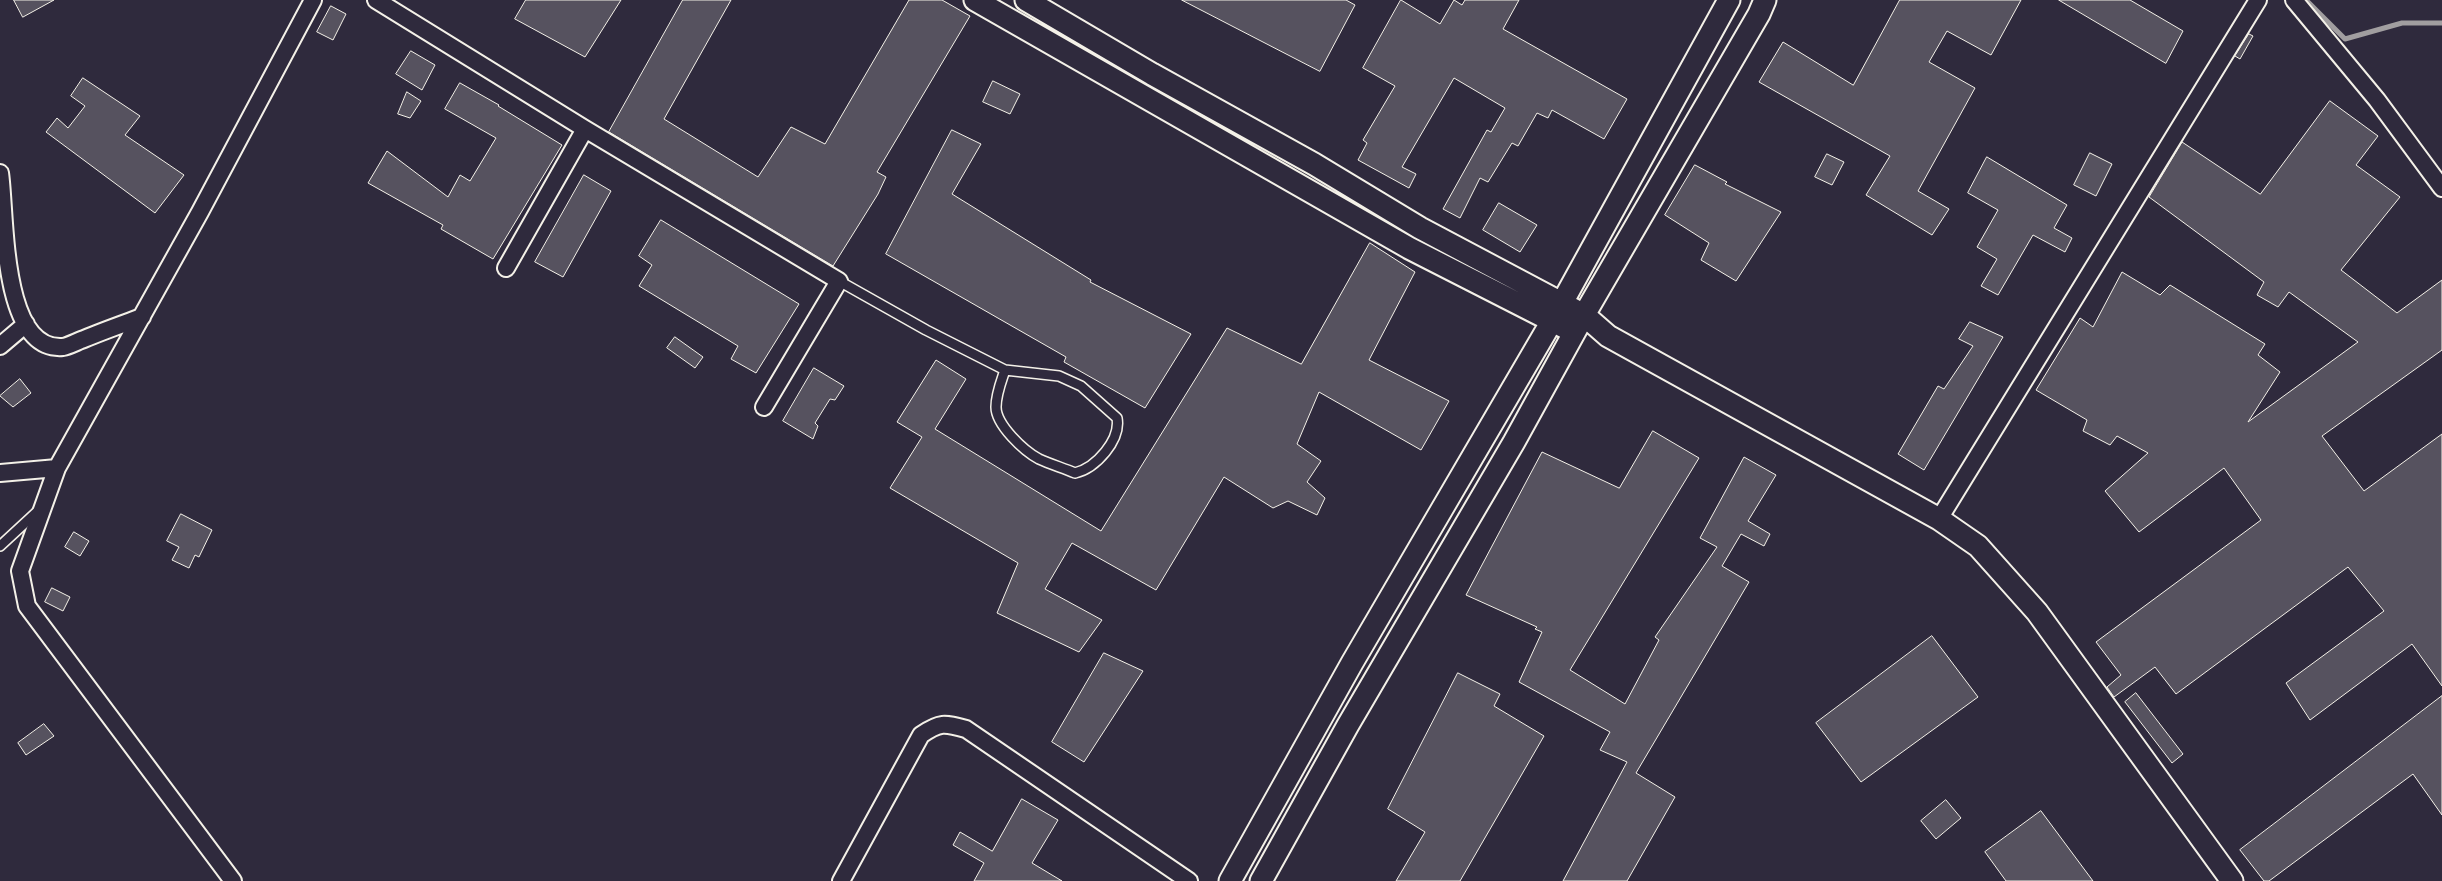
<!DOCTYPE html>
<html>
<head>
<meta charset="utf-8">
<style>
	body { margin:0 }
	canvas { display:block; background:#2f2a3d }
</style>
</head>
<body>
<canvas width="2442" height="881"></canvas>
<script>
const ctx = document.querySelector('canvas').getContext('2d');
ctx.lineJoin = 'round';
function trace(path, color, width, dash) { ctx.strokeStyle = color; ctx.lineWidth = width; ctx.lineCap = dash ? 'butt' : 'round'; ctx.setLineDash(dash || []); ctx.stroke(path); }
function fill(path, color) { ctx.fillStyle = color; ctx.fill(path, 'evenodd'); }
trace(new Path2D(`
	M2306 0 2345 39 2402 23H2442`), '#a19ea0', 5);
const building = new Path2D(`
	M14 0H54L23 17Z
	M526 0H621L585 57 515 19Z
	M683 0H731L664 119 758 177 791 127 825 144 909 0H942L970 16 877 172 886 177 878 194 833 266 609 132Z
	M1182 0H1346L1355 5 1320 71Z
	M1401 0 1440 24 1454 0 1462 5 1465 0H1519L1503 29 1627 99 1604 139 1552 110 1548 118 1537 113 1518 146 1512 143 1488 182 1480 178 1460 218 1443 209 1487 130 1491 132 1505 108 1454 78 1402 167 1416 174 1409 188 1358 160 1367 143 1363 140 1395 86 1363 68Z
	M1900 0H2021L1991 55 1947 31 1929 62 1975 88 1918 191 1949 209 1932 235 1866 195 1890 156 1759 82 1783 42 1853 85Z
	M2059 0H2130L2183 31 2166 63Z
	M331 6 346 14 333 40 317 32Z
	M2249 34 2253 36 2240 59 2235 56Z
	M411 51 435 65 422 90 396 74Z
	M83 78 140 116 125 135 184 175 155 213 46 132 57 118 68 128 85 106 71 96Z
	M993 81 1020 94 1010 114 983 102Z
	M460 83 499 105 498 106 562 145 493 259 441 229 443 225 368 183 387 151 448 197 460 175 470 181 496 138 445 109Z
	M407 92 421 101 410 118 398 114Z
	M2330 101 2378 136 2356 165 2400 197 2341 270 2397 313 2442 280V350L2322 436 2364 491 2442 434V686L2412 644 2310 720 2286 683 2384 611 2348 567 2176 694 2155 667 2114 697 2107 687 2121 675 2096 642 2261 520 2224 468 2139 532 2105 491 2148 453 2117 436 2110 445 2083 431 2087 420 2036 390 2080 318 2093 327 2122 272 2160 295 2170 285 2265 344 2258 355 2280 372 2248 422 2358 342 2289 292 2278 307 2257 295 2264 282 2149 197 2182 142 2260 194Z
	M952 130 981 144 952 194 1091 280 1090 282 1191 334 1145 408 1064 362 1066 357 886 254Z
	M2090 153 2112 164 2096 196 2074 185Z
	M1827 154 1844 162 1832 185 1815 177Z
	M1987 157 2067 205 2054 228 2072 238 2065 252 2033 235 1998 295 1981 286 1997 259 1977 247 1998 210 1968 193Z
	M1695 165 1727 182 1725 184 1781 212 1736 281 1701 260 1709 243 1665 215Z
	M584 175 611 191 563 277 535 262Z
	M1499 203 1537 225 1520 252 1483 230Z
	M661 220 799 304 756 373 731 359 738 346 639 286 652 265 639 256Z
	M1370 243 1415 272 1369 360 1449 401 1421 450 1319 392 1297 444 1321 461 1307 482 1325 498 1317 515 1288 501 1273 508 1224 477 1156 590 1072 543 1045 589 1102 620 1079 652 997 613 1018 563 890 488 922 437 897 422 936 360 966 379 935 429 1101 531 1227 328 1301 364Z
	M1970 322 2003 337 1924 470 1898 454 1938 386 1944 389 1973 346 1959 339Z
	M675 337 703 357 695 368 667 348Z
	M814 368 844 386 835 400 830 399 815 423 818 426 813 439 783 421Z
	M20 379 31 393 13 407 0 396Z
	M1653 431 1699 458 1570 670 1625 704 1659 640 1655 637 1717 547 1700 538 1744 457 1776 475 1748 521 1770 534 1764 546 1741 534 1722 566 1749 582 1636 773 1675 797 1627 881H1563L1627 762 1600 750 1610 732 1519 682 1542 632 1535 629 1537 627 1466 595 1542 452 1619 488Z
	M181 514 212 530 199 557 195 555 189 568 172 560 179 547 167 541Z
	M74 532 89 541 80 556 65 547Z
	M52 588 70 597 63 611 45 602Z
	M1932 636 1978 697 1861 782 1816 723Z
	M1104 653 1143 671 1084 762 1052 742Z
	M1458 673 1500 694 1494 706 1544 736 1460 881H1396L1425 832 1388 809Z
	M2136 693 2183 754 2172 763 2125 702Z
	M2442 696V815L2413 774 2269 881H2264L2240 850Z
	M44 724 54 736 26 755 18 743Z
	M1022 799 1058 820 1032 863 1062 881H974L984 863 953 845 960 832 992 851Z
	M1946 800 1961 818 1936 839 1921 821Z
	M2041 811 2093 881H2006L1985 852Z`);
fill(building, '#56525f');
trace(building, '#f4f1e8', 1);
const service = new Path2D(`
	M839 281 926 330 1005 370 1059 376 1081 386 1117 418C1121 440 1096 468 1075 473 1063 468 1050 464 1039 459 1024 451 996 425 996 407 996 394 1001 382 1005 370
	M0 546 39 510`);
const minor = new Path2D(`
	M376 0 585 129 839 281 764 407
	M2294 0 2377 100 2442 188
	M0 173C6 212 0 352 63 347 69 346 78 341 84 339 103 331 123 324 142 317
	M506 268 585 129
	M0 346 26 324
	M0 473 57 468
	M1939 519 2258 0
	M233 881 27 606 20 571 57 468 200 212 313 0
	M841 881 921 735C940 722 944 723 966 729L1189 881`);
const tertiary = new Path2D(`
	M975 0 1409 248 1564 327
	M1026 0 1152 74 1314 164 1420 228 1584 315 1608 336 1939 519 1978 546 2037 612 2232 881
	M1230 881 1352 663 1552 321 1729 0
	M1261 881 1348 725 1514 442 1584 315 1759 14 1765 0`);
trace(service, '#f4f1e8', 12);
trace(minor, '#f4f1e8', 20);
trace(tertiary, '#f4f1e8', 25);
trace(service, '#2f2a3d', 9);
trace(minor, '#2f2a3d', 16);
trace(tertiary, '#2f2a3d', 21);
</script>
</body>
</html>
